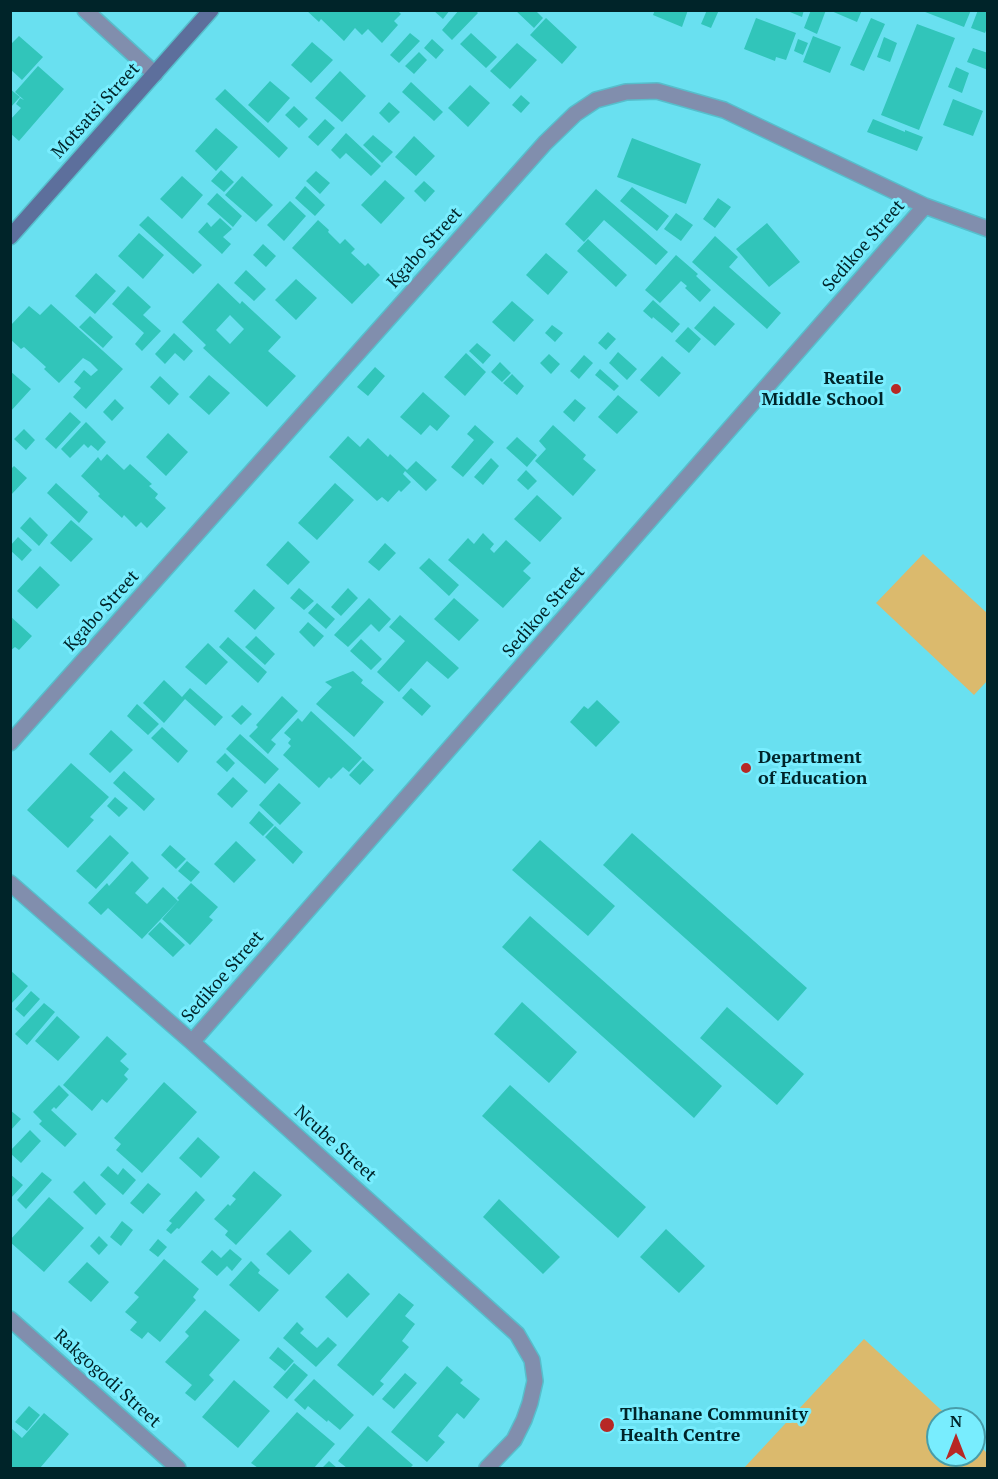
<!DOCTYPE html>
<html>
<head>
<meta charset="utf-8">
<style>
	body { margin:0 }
	#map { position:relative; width:998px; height:1479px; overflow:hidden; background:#69e0f0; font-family:"PT Serif",serif }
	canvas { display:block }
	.frame { position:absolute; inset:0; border:12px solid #002429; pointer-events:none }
	.north { position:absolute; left:926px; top:1407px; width:60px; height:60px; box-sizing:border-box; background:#78edfe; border:2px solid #489da9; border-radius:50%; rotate:0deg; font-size:16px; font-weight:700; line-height:24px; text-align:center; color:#002429 }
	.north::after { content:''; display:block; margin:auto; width:21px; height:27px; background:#b72825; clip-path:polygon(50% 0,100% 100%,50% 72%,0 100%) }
</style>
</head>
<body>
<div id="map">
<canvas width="998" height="1479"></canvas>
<div class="frame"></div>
<div class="north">N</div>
</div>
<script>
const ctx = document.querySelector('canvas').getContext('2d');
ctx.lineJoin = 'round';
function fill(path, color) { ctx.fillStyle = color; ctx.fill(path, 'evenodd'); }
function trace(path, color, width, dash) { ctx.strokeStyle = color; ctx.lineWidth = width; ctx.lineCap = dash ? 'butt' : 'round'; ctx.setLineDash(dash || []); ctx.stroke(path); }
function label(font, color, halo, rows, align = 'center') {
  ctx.font = font + ' "PT Serif",serif'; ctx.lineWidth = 6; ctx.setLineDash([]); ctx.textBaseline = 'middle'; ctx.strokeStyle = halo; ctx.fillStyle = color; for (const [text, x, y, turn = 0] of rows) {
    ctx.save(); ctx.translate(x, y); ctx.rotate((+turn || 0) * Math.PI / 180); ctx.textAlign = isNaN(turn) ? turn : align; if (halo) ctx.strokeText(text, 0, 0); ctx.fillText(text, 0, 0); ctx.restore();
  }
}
fill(new Path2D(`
	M923 554 987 613V681L974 695 876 603Z
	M864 1339 951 1419H938V1455H974V1440L987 1453V1468H744Z`), '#dbba6d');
fill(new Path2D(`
	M306 10H397L401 14 394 21 398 25 382 43 368 29 362 35 355 28 344 41 321 19 319 22Z
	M433 10H450L443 19Z
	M459 10H475L478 13 452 40 442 30Z
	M515 10H535L543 18 534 28Z
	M655 10H688L682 27 653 15Z
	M707 10H719L711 28 701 24Z
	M785 10H804L802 17Z
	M811 10H826L817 34 804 28Z
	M829 10H862L857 22Z
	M920 10H971L964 27Z
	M978 10H988V26L985 33 971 28Z
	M546 18 577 47 562 64 530 35Z
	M756 18 796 33 786 60 776 57 775 61 744 49Z
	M871 18 885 24 864 71 850 65Z
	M917 24 955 38 919 130 881 115Z
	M410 33 420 41 399 63 390 55Z
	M471 33 497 57 486 68 460 44Z
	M19 36 43 57 22 80 10 69V45Z
	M813 36 841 47 830 73 803 62Z
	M884 37 897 43 890 62 877 57Z
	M432 39 444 50 436 59 424 48Z
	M798 39 808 43 803 55 794 51Z
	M312 42 333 60 311 83 291 65Z
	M517 43 537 60 510 89 490 71Z
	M973 48 988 53V70L967 62Z
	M419 52 427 60 414 74 405 66Z
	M38 66 64 89 19 141 10 133V120L21 108 16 104 20 98 24 100 15 92Z
	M956 67 969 73 962 93 948 87Z
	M340 71 366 96 342 122 315 98Z
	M270 81 290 98 268 123 248 105Z
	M411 82 443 112 434 121 402 92Z
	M470 85 490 103 468 127 448 108Z
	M10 89 20 97 10 108Z
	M225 89 288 148 279 158 215 99Z
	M521 95 530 103 521 113 512 105Z
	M953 99 983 111 973 136 943 125Z
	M389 102 400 112 389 123 379 113Z
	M294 106 308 119 299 128 285 115Z
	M325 119 335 128 318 146 308 137Z
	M873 119 905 132V130L923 137 917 151 867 132Z
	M216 128 238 147 216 171 195 151Z
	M346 133 381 166 371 176 346 153 340 159 331 150Z
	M373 135 393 152 382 163 363 145Z
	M414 136 435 156 416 176 395 157Z
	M632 138 701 164 686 204 617 177Z
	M221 170 234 182 224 192 211 181Z
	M316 171 330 183 320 194 306 181Z
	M182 176 203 195 182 219 160 199Z
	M242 176 273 205 256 222 225 195Z
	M385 180 405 198 381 224 361 205Z
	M424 181 435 191 425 202 414 191Z
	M305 186 325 205 315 216 295 198Z
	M632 187 669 216 657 231 620 201Z
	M596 189 668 252 656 265 604 220 584 242 565 224Z
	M217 193 242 216 233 227 207 204Z
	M718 198 731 207 715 228 703 219Z
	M290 201 306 216 284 241 267 225Z
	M676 213 693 225 681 241 664 229Z
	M148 216 202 265 193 274 139 225Z
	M220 218 232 229 223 237 231 244 222 254 198 232 207 222 211 227Z
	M318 220 329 230 328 232 340 244 345 239 355 249 351 253 365 266 368 263 380 275 352 304 292 248Z
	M767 223 800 262 769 287 736 249Z
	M139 233 164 255 143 279 118 256Z
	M715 236 738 257 729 267 781 313 767 329 692 262Z
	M588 239 627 275 616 287 577 251Z
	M263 244 276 256 266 267 253 255Z
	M546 253 568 272 548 295 526 275Z
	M676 255 698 274 696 276 711 290 700 302 685 288 687 286 681 281 660 303 645 290Z
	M246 270 266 289 254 301 234 283Z
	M96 273 116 291 95 314 75 296Z
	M296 279 317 298 296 320 275 300Z
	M218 283 240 304 242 301 281 337 268 351 296 376 267 407 203 348 206 345 182 322ZM230 315 244 329 230 344 216 330Z
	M128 286 151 307 143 315 161 331 142 351 135 344 144 333 112 304Z
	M653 300 680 324 672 333 653 317 652 319 643 311Z
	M512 301 534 320 514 342 492 322Z
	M51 304 123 369 86 409 73 397 81 388 74 382 84 370 91 376 98 370 90 362 83 358 59 383 44 369 46 367 24 347 21 349 10 339V326L29 306 40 315Z
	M714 306 735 324 715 346 694 328Z
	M90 316 113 337 103 348 79 327Z
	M552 325 563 333 555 342 545 333Z
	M688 327 701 339 689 353 675 341Z
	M608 332 616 339 606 350 598 343Z
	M174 333 193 351 184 361 175 353 165 364 155 354Z
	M477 343 491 355 483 364 469 351Z
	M618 352 637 369 627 380 609 363Z
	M466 353 486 372 465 396 444 377Z
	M549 354 560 364 551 374 540 363Z
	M584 355 593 363 579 379 570 371Z
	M662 356 681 373 659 397 640 380Z
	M500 362 511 373 502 382 491 372Z
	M375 367 385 376 368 396 357 387Z
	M600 369 619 386 614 391 595 375Z
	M10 371 31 389 10 412Z
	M512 374 524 386 517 395 503 383Z
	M209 375 230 393 209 415 189 397Z
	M160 376 179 394 169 405 150 387Z
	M423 392 450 416 437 431 430 425 421 435 400 417Z
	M618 395 638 412 617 434 598 417Z
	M115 399 124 408 112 421 103 412Z
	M575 399 586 408 574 422 563 412Z
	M70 412 81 422 56 449 45 439Z
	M86 422 106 442 98 451 91 445 88 448 84 444 70 458 61 449Z
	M475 425 494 442 463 477 451 467 474 440 467 434Z
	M553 425 586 455 583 459 596 470 573 496 535 461 546 449 539 441Z
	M24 429 35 440 26 450 14 439Z
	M168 433 188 452 166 476 146 457Z
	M348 436 360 447 368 438 388 457 390 454 407 470 416 461 437 480 426 491 405 471 403 474 411 482 401 492 399 490 388 502 382 497 377 501 329 457Z
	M517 437 537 455 527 467 506 448Z
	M107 454 124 470 130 464 152 484 149 486 158 494 155 498 166 508 147 528 141 522 136 527 124 515 122 518 98 496 100 494 81 476 98 457 101 461Z
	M491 458 499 466 483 485 474 477Z
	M14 466 27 478 10 496V470Z
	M526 470 537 481 528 490 517 480Z
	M56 483 88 512 79 523 47 493Z
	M335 483 354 500 317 540 298 523Z
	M537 495 562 518 540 542 514 519Z
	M30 517 48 535 39 546 20 528Z
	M71 520 93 539 71 562 50 543Z
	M483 533 494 544 490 549 494 553 506 540 531 563 523 571 531 578 503 608 448 560 468 538 474 544Z
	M18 537 32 550 22 561 10 550V546Z
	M288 541 310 562 288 585 266 565Z
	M385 543 396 553 379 571 368 562Z
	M429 558 459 585 449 596 419 568Z
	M40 566 60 585 37 609 17 591Z
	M299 588 314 601 304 610 290 598Z
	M348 588 358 598 341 616 331 607Z
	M254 589 275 608 255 630 234 611Z
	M369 598 391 619 379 632 371 624 348 647 334 635Z
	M454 598 479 620 459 641 434 619Z
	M317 603 335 619 326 629 308 613Z
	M400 615 459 668 448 679 427 661 399 692 377 672 405 641 389 627Z
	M10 616 32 636 19 650 15 647 10 651Z
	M308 622 324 636 314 647 299 632Z
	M256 636 275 654 265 665 245 647Z
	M228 637 267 672 258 683 219 647Z
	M361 639 382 659 371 670 350 651Z
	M208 643 228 662 206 685 185 667Z
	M353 671 363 680 361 683 384 702 354 737 316 704 332 687 325 682Z
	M164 680 182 697 190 688 223 717 215 726 185 699 164 723 143 703Z
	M411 688 431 706 422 716 402 698Z
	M282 696 298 711 271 740 276 744 268 754 249 736 258 727 256 725Z
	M597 700 620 722 596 747 570 722 584 706 588 709Z
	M137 704 159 724 148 735 127 716Z
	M242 705 252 714 241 725 231 716Z
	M311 711 362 758 349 772 343 767 331 779 329 777 319 788 283 755 291 746 288 743 291 739 284 733 298 718 302 722Z
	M162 727 188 751 178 763 151 738Z
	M111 730 133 750 110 773 89 754Z
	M240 734 279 769 265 784 226 749Z
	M225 753 235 763 227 772 216 762Z
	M363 760 374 770 360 785 349 775Z
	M71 763 109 797 90 817 94 820 68 848 27 810Z
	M124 771 155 799 144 811 113 783Z
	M233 777 248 791 232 808 217 794Z
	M279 783 301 803 280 825 259 805Z
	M115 797 128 808 119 817 107 806Z
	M259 811 274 825 263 836 249 823Z
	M275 826 303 852 293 864 265 837Z
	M632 833 807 988 778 1021 603 865Z
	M110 835 129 853 96 889 76 871Z
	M540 840 615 906 588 936 512 870Z
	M236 841 256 860 234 883 214 864Z
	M170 845 186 859 176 869 161 855Z
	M132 861 149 878 135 893 147 904 163 887 178 901 142 939 108 908 101 915 88 903 107 883 109 886Z
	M187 861 200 872 191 882 178 871Z
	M191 883 218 907 209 917 213 920 190 945 162 919 179 900 177 898Z
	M530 916 722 1086 694 1118 502 947Z
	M160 922 185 945 173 957 148 934Z
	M10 970 28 986 10 1005Z
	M31 991 40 999 24 1017 15 1009Z
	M522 1002 577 1052 549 1083 494 1034Z
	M44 1003 55 1012 27 1045 15 1034Z
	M727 1007 804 1074 777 1105 700 1038Z
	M57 1016 80 1037 58 1061 35 1041Z
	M107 1036 127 1054 120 1061 129 1069 124 1075 128 1079 107 1103 102 1099 92 1111 63 1085Z
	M164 1082 197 1112 142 1173 116 1150 121 1144 114 1138Z
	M59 1085 69 1095 56 1109 54 1107 51 1110 77 1134 65 1147 39 1124 42 1121 33 1112Z
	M510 1085 646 1207 618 1238 482 1116Z
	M10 1110 21 1119 10 1131Z
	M30 1130 41 1141 21 1163 10 1153V1151Z
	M198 1137 220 1157 201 1178 179 1158Z
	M108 1166 118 1175 123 1168 136 1180 123 1195 100 1175Z
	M254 1171 282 1195 236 1245 225 1235 228 1231 214 1219 228 1204 230 1206 236 1199 232 1196Z
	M42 1172 52 1180 26 1209 17 1200Z
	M10 1174 23 1185 10 1199Z
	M84 1181 106 1204 96 1215 73 1192Z
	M148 1183 161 1194 143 1214 130 1203Z
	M196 1191 205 1200 179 1229 177 1228 171 1234 166 1230 172 1223 169 1221Z
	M49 1197 84 1228 44 1272 10 1242V1240Z
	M499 1199 560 1257 543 1274 483 1217Z
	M122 1221 133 1230 121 1246 110 1237Z
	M666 1229 705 1266 679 1293 640 1257Z
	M290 1230 312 1251 289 1275 266 1254Z
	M99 1236 108 1245 99 1255 90 1246Z
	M158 1239 167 1247 158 1257 149 1250Z
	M230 1249 242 1259 232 1271 227 1266 217 1276 201 1262 212 1250 221 1258Z
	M164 1259 199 1289 193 1297 196 1300 160 1342 148 1332 142 1339 130 1330 137 1322 125 1312 139 1297 134 1293Z
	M251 1261 260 1270 258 1273 279 1290 259 1312 229 1285Z
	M87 1262 109 1282 91 1302 68 1282Z
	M348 1273 370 1294 347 1318 325 1297Z
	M399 1293 414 1305 405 1316 415 1324 402 1341 409 1347 380 1381 384 1384 373 1396 337 1365Z
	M205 1310 240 1340 209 1375 214 1380 195 1401 185 1393 192 1385 165 1362 189 1336 185 1332Z
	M297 1322 304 1329 300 1333 317 1348 328 1337 337 1345 316 1367 283 1338Z
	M278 1347 294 1361 285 1371 269 1358Z
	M294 1363 308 1375 287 1399 273 1387Z
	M447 1366 463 1380 460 1383 480 1399 464 1419 457 1413 438 1436 445 1442 427 1462 391 1432Z
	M405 1373 417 1383 394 1409 382 1399Z
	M314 1379 354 1415 340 1430 328 1420 327 1422 308 1406 305 1410 294 1400Z
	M234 1380 270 1411 238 1448 202 1417Z
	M29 1406 40 1415 27 1431 15 1422Z
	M297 1412 335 1444 314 1468H258L251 1463Z
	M44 1413 69 1434 40 1468H10V1431L12 1429 22 1438Z
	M368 1426 413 1465 410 1468H347L338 1461Z
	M329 1461 337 1468H322Z`), '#31c5ba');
const street = new Path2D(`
	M85 10 155 74
	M10 743 545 143 575 114 596 100 626 92 657 91 724 110 925 206 988 229
	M10 883 192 1042 517 1334 532 1360 535 1381 530 1403 524 1420 514 1440 487 1468
	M192 1042 925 206
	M10 1319 178 1468`);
const secondary = new Path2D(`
	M10 237 211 10`);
trace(street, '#56becc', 18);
trace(secondary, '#56becc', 18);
trace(street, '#818ead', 15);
trace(secondary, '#5d6f9c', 15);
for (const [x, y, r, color] of [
	[896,389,6,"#b72825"],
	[746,768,6,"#b72825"],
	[607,1425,8,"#b72825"]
]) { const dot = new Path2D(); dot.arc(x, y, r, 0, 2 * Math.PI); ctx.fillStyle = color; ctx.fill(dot); trace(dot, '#78edfe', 2); }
label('18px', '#002429', '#78edfe', [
	["Motsatsi Street",96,111,-48],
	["Sedikoe Street",864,246,-49],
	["Kgabo Street",425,248,-48],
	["Kgabo Street",102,611,-48],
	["Sedikoe Street",544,612,-49],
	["Sedikoe Street",223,977,-49],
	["Ncube Street",335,1144,42],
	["Rakgogodi Street",107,1379,42]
]);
label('bold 18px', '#002429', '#78edfe', [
	["Reatile",884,379,"right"],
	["Middle School",884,400,"right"],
	["Department",758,758],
	["of Education",758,779],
	["Tlhanane Community",620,1415],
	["Health Centre",620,1436]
], 'left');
</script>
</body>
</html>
